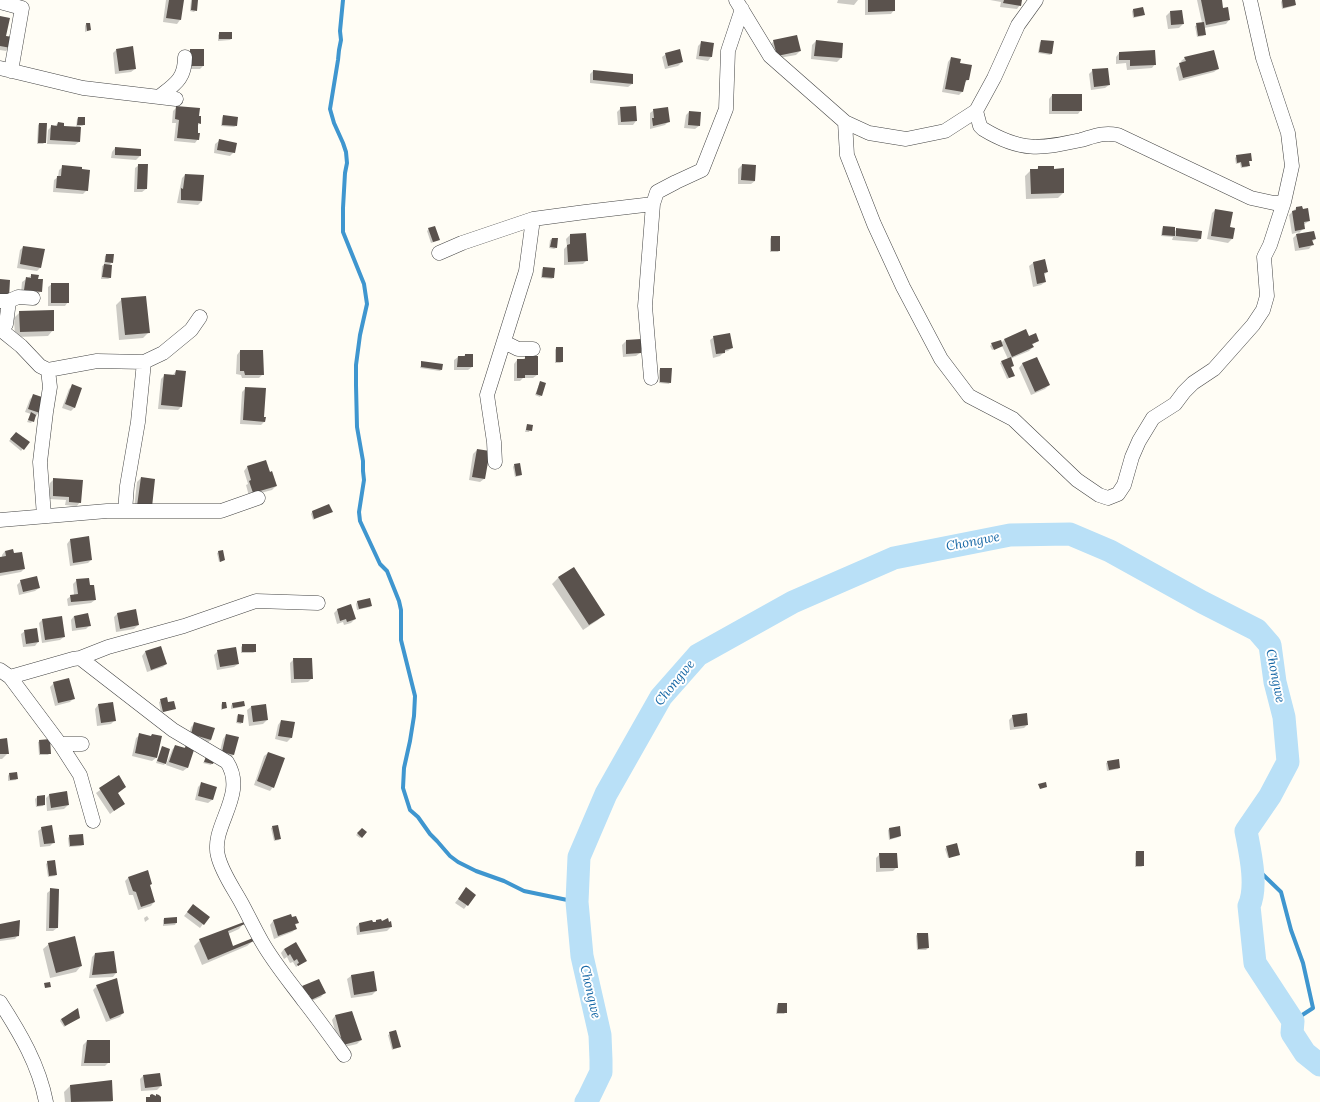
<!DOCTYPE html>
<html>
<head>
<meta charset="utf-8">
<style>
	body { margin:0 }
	canvas { display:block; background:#fffdf5 }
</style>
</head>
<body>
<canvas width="1320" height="1102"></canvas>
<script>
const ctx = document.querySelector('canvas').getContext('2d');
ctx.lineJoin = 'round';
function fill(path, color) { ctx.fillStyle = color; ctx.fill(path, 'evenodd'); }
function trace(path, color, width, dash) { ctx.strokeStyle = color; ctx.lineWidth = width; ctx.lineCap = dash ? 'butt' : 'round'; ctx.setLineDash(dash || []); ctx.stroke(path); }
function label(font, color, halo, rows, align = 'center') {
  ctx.font = font + ' Lora,serif'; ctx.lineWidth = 4; ctx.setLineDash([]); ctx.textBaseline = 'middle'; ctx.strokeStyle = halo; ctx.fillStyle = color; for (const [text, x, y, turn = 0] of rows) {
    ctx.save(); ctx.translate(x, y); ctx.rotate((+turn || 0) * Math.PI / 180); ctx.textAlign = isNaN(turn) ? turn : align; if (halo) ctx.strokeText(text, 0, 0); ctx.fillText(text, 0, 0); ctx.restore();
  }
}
fill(new Path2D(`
	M166 0H183L180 20 177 24 163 22Z
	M191 0H197L196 10 194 12 190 11Z
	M838 0H858L854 5 837 3Z
	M865 0H894V10L891 14 865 15Z
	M990 0H1021L1020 5 1017 9 1000 7 1001 2Z
	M1197 0H1221L1222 9 1229 20 1226 24 1204 28 1205 34 1203 36 1197 37 1195 26 1202 23Z
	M1282 0H1294L1295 5 1294 6 1282 9 1281 2Z
	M1133 10 1143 15 1142 16 1133 18 1132 11Z
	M1170 12 1183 24 1179 28 1168 29 1166 16Z
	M0 17 5 37 10 47 6 51 0 50Z
	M86 24H89L90 30 85 32V26Z
	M220 33 231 39 230 40 218 41V35Z
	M774 41 800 51 796 55 773 59 770 45Z
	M816 41 842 44 841 58 837 62 811 59 812 45Z
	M1042 41 1052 53 1050 55 1038 53 1040 42Z
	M702 42 713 44 711 57 708 61 696 59 698 46Z
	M116 50 135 69 131 72 115 74 113 53Z
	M190 50 203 66 200 69H187V54Z
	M1119 53 1155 64 1152 68 1127 70 1126 63 1116 64V57Z
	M666 54 682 62 678 66 665 69 662 57Z
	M951 58 959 64 968 80 964 83 963 91 959 95 942 92 948 62Z
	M1185 58 1218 69 1214 72 1179 81 1176 68 1182 63 1181 61Z
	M1093 70 1109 85 1105 88 1091 90 1089 74Z
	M593 71 632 84 628 87 590 83V74Z
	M1052 95 1081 110 1078 114H1049V99Z
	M177 107 198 117 200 123 197 126 198 139 195 143 174 141 176 123H172L173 111Z
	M635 107 636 121 633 125H618L617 112 621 108Z
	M654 110 669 121 665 125 650 129V113Z
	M689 112 699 126 695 129 684 128 686 115Z
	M223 116 236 126 234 127 221 126 222 118Z
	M78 118 84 125 82 126H80L79 142 75 145 47 144 48 130 52 126H55L58 123 63 127 76 128 77 119Z
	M39 124 45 142 43 144H37L38 125Z
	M219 141 234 152 230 156 214 153 215 144Z
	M115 148 140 156 136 160 111 158 112 152Z
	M1237 156 1251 160 1248 162 1249 165 1247 167 1241 168 1240 163 1236 164 1235 158Z
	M139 165 146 189 142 192H134L135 168Z
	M742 165 755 181 751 184H738V169Z
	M63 167 81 170 87 190 83 194 53 192 54 180 58 177 59 170Z
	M1039 167 1063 193 1058 198 1026 199 1025 176 1031 170H1036Z
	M185 175 202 201 198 205 177 203 182 178Z
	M1296 208 1309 221 1303 225 1304 228 1298 234 1315 239 1312 242V245L1309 249 1295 251 1293 238 1299 232 1292 234 1289 215Z
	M1215 210 1229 228H1234L1232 239 1228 243 1207 239 1212 213Z
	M1163 227 1174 232 1177 229 1200 239 1197 242 1172 240 1173 237 1161 236 1162 229Z
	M429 229 438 240 437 241 431 243 427 231Z
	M570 235 587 260 583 264 564 265V249L567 246 566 239Z
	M771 237 779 251 778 252H770V239Z
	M552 239 556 248 554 249 549 248 550 240Z
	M23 247 40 268 37 271 17 268 20 250Z
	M107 255 112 262 109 266H111L110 278 108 279H101L102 266 104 265 105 256Z
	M1045 261 1047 272 1044 275 1045 282 1041 285 1033 287 1029 266 1033 263Z
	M544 268 553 278 552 279 541 278 542 269Z
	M32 275 37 280 41 291 37 295 21 293 22 282Z
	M52 284 68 302 65 306H48V287Z
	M122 299 149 332 143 338 119 340 116 305Z
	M20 312 53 330 48 336 15 337 14 318Z
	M714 337 732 348 728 351 724 352 720 356 713 358 710 340Z
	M1029 338 1038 341 1032 345 1033 347 1029 351 1010 359 1013 366 1010 368 1013 376 1007 379 1000 363 1008 359 1002 346 992 350 990 346 992 344 1001 343 1004 340Z
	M626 341 640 353 636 356 623 357 622 345Z
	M556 348 562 362 560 363H555V350Z
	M240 351 263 374 259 378H242L241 375 236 374 237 355Z
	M465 355H472V367L468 370H454V360L458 357H463Z
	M526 357 537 375 533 378H523L520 381H514V364L517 360H522Z
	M1036 358 1049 385 1045 389 1031 395 1019 368 1022 364Z
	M422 362 442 369 440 371 420 368Z
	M661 369 670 382 669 384 659 383V370Z
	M176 371 181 407 178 410 158 409 161 379 165 375 172 376Z
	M540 382 541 395 540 397 535 395Z
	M73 386 75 407 71 411 62 408 69 389Z
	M246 388 264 422 261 425 240 424 242 392Z
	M33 396 39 412 31 423 27 422 31 414 25 412 30 399Z
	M527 425 531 426 529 432H525Z
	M16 433 28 443 21 451 9 441Z
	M477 450 489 452 484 479 480 482 469 480 473 454Z
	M514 465 521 475 519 476 515 477 513 467Z
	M247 467 276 486 272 490 249 496 246 485 248 484 244 471Z
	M141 478 154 480 134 509 137 482Z
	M54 479 80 502 77 506 65 505 66 500 49 499 50 483Z
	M312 512H331L313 520 311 514Z
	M70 540 91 560 88 563 70 566 67 544Z
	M5 551 13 555 24 569 21 572 0 576V558H2V555Z
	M219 552 224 560 219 562 217 553Z
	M574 568 603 614 598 620 583 630 552 584 558 578Z
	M77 580 89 586 95 600 91 603 68 606 67 599 71 596 74 595 73 584Z
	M21 581 39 588 35 591 19 595 17 585Z
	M370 599 371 605 370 607 357 610 356 604 357 602Z
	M337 610 355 619 351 623 344 625 343 622 337 624 334 613Z
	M117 614 138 625 134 629 116 632 114 617Z
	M74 616 90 625 86 629 72 631 71 620Z
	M42 620 64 637 60 640 42 643 39 623Z
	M36 629 38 642 35 646 23 647 21 634 25 631Z
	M243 645 255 652 253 653H241V647Z
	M218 651 238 664 234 667 217 670 214 655Z
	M145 652 166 664 163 667 147 672 142 656Z
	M294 659 312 678 308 682 291 683 290 663Z
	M54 683 74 698 70 702 55 706 50 687Z
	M166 698 167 703 175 708 161 713 159 702Z
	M222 703 226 708 221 710V705Z
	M243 703V705L242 707 231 709V706L232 704Z
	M98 705 115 720 111 724 97 726 95 709Z
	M265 705 267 720 263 724 249 726 247 710 251 707Z
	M238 715 242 722 241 724 236 723 237 716Z
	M1013 716 1027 725 1024 728 1010 730 1009 720Z
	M281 721 294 723 291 738 287 742 275 739 278 725Z
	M195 723 211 740 207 743 188 738 191 727Z
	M140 735 150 737 152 735 156 758 152 761 132 756 136 738Z
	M226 735 234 754 230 758 219 755 223 739Z
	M0 740 8 753 2 759H0Z
	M40 741 50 753 48 755H39L38 742Z
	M175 746 183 749 186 746 194 748 187 768 183 771 166 765 172 750Z
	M162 747 166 761H167L164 765 156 763Z
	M268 753 273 787 270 791 254 785 264 756Z
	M206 758 214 760 211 765 203 763Z
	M1108 762 1119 768 1118 769 1107 771 1106 763Z
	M9 774 17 778 16 780 8 781V776Z
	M118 777 125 787 117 793 124 803 110 814 96 793Z
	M202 783 215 787 212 800 208 803 195 800 198 787Z
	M49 795 68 805 64 809 47 811 46 798Z
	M37 797 44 804 43 806 36 807 35 799Z
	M273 827 280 838 279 840 274 841 271 828Z
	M42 828 54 842 50 846 40 847 38 831Z
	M362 829 365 832 360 838 356 835Z
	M889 829 900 836 899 837 889 840 888 830Z
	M70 836 83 845 81 846 69 847 68 838Z
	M947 847 959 854 948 858 945 849Z
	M1137 852 1143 866 1141 867H1135V853Z
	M880 854 897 867 893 871 876 872V858Z
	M48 862 56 875 55 876 48 877 46 864Z
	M128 878 149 885 154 902 151 906 138 910 133 895H129L125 881Z
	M466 889 475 895 464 909 455 903Z
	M51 890 57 928 53 931H46L47 893Z
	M193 905 203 924 200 928 184 916Z
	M291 915 292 918 298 923 295 925 296 929 292 932 274 939 270 925 273 921Z
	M147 916 149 919 145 922 144 918Z
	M176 918V923L175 925 163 926V920L164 919Z
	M376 921 391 927 387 931 357 935 356 927 359 924 373 923Z
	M244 923 239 929 228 934 232 947 253 941 247 946 202 965 194 946 200 940Z
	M0 925 18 935 15 939 0 941Z
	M917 934 928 948 926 950H917L916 936Z
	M49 944 81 966 76 972 50 978 43 949Z
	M284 949 306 960 296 967 293 962 290 963 287 957 284 959 281 953Z
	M95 954 116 973 113 977 89 978 92 957Z
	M373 972 376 991 372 995 351 998 347 979 351 976Z
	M97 986 123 1013 120 1017 106 1022 93 990Z
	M303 987 324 993 321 997 307 1003 299 991Z
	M778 1004 786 1012 784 1014H776L777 1005Z
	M352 1012 361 1040 357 1044 340 1048 332 1020 335 1016Z
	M61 1019H77L64 1027 60 1021Z
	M396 1031 400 1047 392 1050 388 1035Z
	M87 1041 109 1062 105 1066H81L83 1045Z
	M144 1075 161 1086 157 1090 141 1091 140 1079Z
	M70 1086 112 1101 111 1102H65L64 1092Z`), '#0003');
trace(new Path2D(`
	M343 0 340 31 341 40 339 50 338 60 330 109 334 123 343 143 346 152 347 163 345 173 343 208V232L364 284 367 304 360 335 356 365V385L357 427 363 461V471L364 480 359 512 360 521 380 564 387 571 399 601 401 610V640L415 696 414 716 410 741 404 768 403 788 410 810 418 817 430 834 437 841 450 856 458 862 476 871 504 881 524 891 577 902
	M1252 864 1281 892 1291 930 1303 963 1313 1008 1293 1021`), '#3f96cf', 4);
trace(new Path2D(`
	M586 1102 588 1099 601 1072V1060L600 1035 582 956 577 902 579 857 606 794 661 697 698 655 793 602 894 558 1010 535 1070 534 1110 551 1202 602 1257 630 1270 645 1275 682 1284 717 1288 762 1270 796 1246 831C1250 852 1258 886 1249 906L1255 963 1293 1021 1292 1033 1305 1053 1320 1065`), '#b9e0f7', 23);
fill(new Path2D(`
	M169 0H184L181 20 166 18Z
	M192 0H198L197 11 191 10Z
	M868 0H895V11L868 12Z
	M1004 0H1022L1021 6 1003 3Z
	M1201 0H1222L1223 8 1228 7 1230 20 1206 25Z
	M1282 0H1295L1296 5 1283 8Z
	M1143 7 1145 15 1134 17 1133 9Z
	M1182 10 1184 24 1171 25 1170 11Z
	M0 16 10 18 6 36 13 37 11 48 0 46Z
	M1204 22 1206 35 1198 36 1196 23Z
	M86 23H90L91 30 87 31Z
	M219 32H232V39H219Z
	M797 35 801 51 777 56 773 40Z
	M816 40 843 43 842 58 814 56Z
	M1041 40 1054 41 1052 54 1039 52Z
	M701 41 714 43 712 57 699 56Z
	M133 46 136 69 119 71 116 49Z
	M190 49H204V66H190Z
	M680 49 683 62 668 66 665 53Z
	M1155 50 1156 65 1130 66V60H1119V52Z
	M1214 50 1219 69 1183 78 1179 63 1186 61 1184 57Z
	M951 57 961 59 960 63 972 65 969 80H966L963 92 945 89Z
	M1108 68 1110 85 1094 87 1092 69Z
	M593 70 633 74V84L593 80Z
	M1052 94H1082V111H1052Z
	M176 106 200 108 199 116H201V124L198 123V133H200L199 140 177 138 179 120 175 119Z
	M636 106 637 121 621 122 620 107Z
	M668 107 670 122 653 126 652 118H654L653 109Z
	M689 111 701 112 700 126 688 125Z
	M223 115 238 117 237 126 222 125Z
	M78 117H85V125H77Z
	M58 122 64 123V126L81 127 80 142 50 140 51 125 57 126Z
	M39 123H47L46 143H38Z
	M219 139 237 143 235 153 217 150Z
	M115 147 141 149V156L115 155Z
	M1251 153 1252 161H1249L1250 166 1242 167 1241 162 1237 163 1236 155Z
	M138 164H148L147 189H137Z
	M742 164 756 165 755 181 741 180Z
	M62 165 82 167V169L90 170 88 191 56 188 57 176H61Z
	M1038 166H1054V169L1064 168V193L1031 194 1030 169H1038Z
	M185 174 204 175 202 201 181 200V188L183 189Z
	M1302 206 1303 209 1308 208 1310 221 1304 222 1305 229 1295 231 1292 211 1296 210V207Z
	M1215 209 1233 212 1230 227 1235 228 1233 239 1211 236Z
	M435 226 440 240 433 242 428 228Z
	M1163 226 1175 227V236L1162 235Z
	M1176 228 1202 231 1201 239 1176 236Z
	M1314 231 1316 239 1312 240 1314 245 1299 248 1296 234Z
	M586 233 588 261 568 262 567 245 570 244V234Z
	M771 236H780V251H771Z
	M552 238H558L557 248 550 247Z
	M23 246 45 249 41 268 20 264Z
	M106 254H114L113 263 105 262Z
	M1045 259 1048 272 1044 273 1046 282 1037 284 1033 262Z
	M104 264 112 265 111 278 102 277Z
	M543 267 555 268 554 278 542 277Z
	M31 274 39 275 38 279H43L42 292 24 290 26 277 31 278Z
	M0 279 10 280 9 297 0 296Z
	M51 283H69V303H51Z
	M146 296 150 333 125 335 121 298Z
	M54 310V331L20 332 19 311Z
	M1026 329 1029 336 1036 333 1039 341 1032 344 1034 347 1012 357 1004 339Z
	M730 333 733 348 725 350V353L716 354 713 336Z
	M641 339V353L626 354V340Z
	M1001 340 1003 346 994 350 991 343Z
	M556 347H563V362H556Z
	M240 350H263L264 375H245L244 371H240Z
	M465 354H473V367H457L458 356H465Z
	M525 356H538V375H525V378H517V359H525Z
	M1011 357 1014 366 1011 367 1015 376 1009 378 1001 361Z
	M1037 357 1050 385 1035 392 1022 363Z
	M421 361 443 364 442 370 421 367Z
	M660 368H672L671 383 660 382Z
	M176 370 186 371 182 407 161 405 164 374 175 375Z
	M540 381 546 383 542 396 536 394Z
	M72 384 82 388 75 408 65 404Z
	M245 387 266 388 264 417H266L265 422 243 420Z
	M33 394 45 398 40 413 28 409Z
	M31 412 36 415 34 422 28 420Z
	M527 424 533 425 532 431 526 430Z
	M16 432 30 442 24 450 10 439Z
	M477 449 490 451 485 479 472 477Z
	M266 460 270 472 272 471 277 486 253 493 249 481 251 480 247 466Z
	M520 463 522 475 516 476 514 464Z
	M141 477 155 479 152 507 137 506Z
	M53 478 83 480 81 503 69 502V497L53 496Z
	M329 504 333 512 314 519 312 511Z
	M89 536 92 560 73 563 70 539Z
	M13 549 14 553 22 552 25 569 0 573V557L6 556 5 551Z
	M223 550 225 560 220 562 218 551Z
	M574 567 605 615 589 625 558 577Z
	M37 576 40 588 23 592 20 580Z
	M89 578 90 585H94L96 600 71 602 70 595 78 594 76 579Z
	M370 598 372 606 359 609 357 601Z
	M351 604 356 619 347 622 346 619 340 621 337 609Z
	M136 609 139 625 120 629 117 613Z
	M88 613 91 626 76 628 74 616Z
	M62 616 65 637 45 640 42 619Z
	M37 628 39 642 26 644 24 630Z
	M242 644H256V652H242Z
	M161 646 167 664 151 670 145 651Z
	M236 647 239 664 220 667 217 650Z
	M293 658H312L313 679H294Z
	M69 678 75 699 58 703 53 682Z
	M167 697 168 702 174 701 176 709 163 712 160 699Z
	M244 701 245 706 233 708 232 703Z
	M113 702 116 721 101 723 98 704Z
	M222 702H226L227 708 222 709Z
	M266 704 268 720 253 722 251 706Z
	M1027 713 1028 725 1014 727 1012 715Z
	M238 714 244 715 243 723 237 722Z
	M281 720 295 722 292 738 278 736Z
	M194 722 215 728 211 740 191 734Z
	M139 733 151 736 152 734 162 736 157 758 135 753Z
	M226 734 239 737 234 755 222 752Z
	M7 738 9 754H0V739Z
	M50 739 51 754H40L39 740Z
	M186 744 195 747 188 768 169 762 175 745 185 748Z
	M162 746 170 749 166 764 157 761Z
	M268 752 285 758 274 788 257 781Z
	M206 756 215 759 213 764 204 762Z
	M1119 759 1120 768 1109 770 1107 761Z
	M17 772 18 779 10 780 9 773Z
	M119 775 126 787 118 793 125 804 114 811 99 788Z
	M201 782 217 787 213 800 198 796Z
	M1046 782 1047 787 1040 789 1038 784Z
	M67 791 69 805 51 808 49 794Z
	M45 795V805L37 806V796Z
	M52 825 55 843 44 844 41 827Z
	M278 825 281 839 275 840 272 826Z
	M900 826 901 836 890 839 889 828Z
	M362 828 367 832 362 838 357 833Z
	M83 834 84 845 70 846 69 835Z
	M957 843 960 855 949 858 946 846Z
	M1136 851H1144V866H1136Z
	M879 853H897L898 868H880Z
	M55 860 57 875 49 876 47 861Z
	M148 870 152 884 150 885 155 902 141 907 136 892 133 891 128 877Z
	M466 887 476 895 468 906 458 899Z
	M50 888 59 889 58 928H49Z
	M193 904 210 917 204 925 187 912Z
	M291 914 292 917 296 916 299 923 295 924 297 929 278 936 273 920Z
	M177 917V923L164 924V918Z
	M388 918 389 922 391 921 392 927 360 932 359 923 372 920 373 922H376V920L381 919 382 921Z
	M20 920 19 936 0 939V924Z
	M244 922 245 924 228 931 233 946 253 938 254 941 208 960 199 939Z
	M917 933H928L929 948 918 949Z
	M75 936 82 966 56 973 48 943Z
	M296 942 307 961 298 966 297 964 299 963 297 959 294 961 290 954 288 956 284 949Z
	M114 951 117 973 92 975 95 953Z
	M374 971 377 991 354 995 351 975Z
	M117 978 124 1013 110 1019 96 985Z
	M319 979 326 993 311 1000 309 995H307L302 986Z
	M50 982 51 987 45 988 44 983Z
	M778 1003H787V1013H777Z
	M78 1008 80 1018 65 1026 61 1019Z
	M352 1011 362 1040 343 1045 335 1015Z
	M396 1030 401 1047 393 1049 389 1032Z
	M87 1040H110V1063H84Z
	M160 1073 162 1086 145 1088 143 1075Z
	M112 1080 113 1101 71 1102 70 1085Z
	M152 1094 156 1096V1094L159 1095 161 1097V1102H146V1097H150V1095Z`), '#5a524d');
const street = new Path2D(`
	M736 0 770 56 845 122 869 133 906 139 945 131 976 111 994 78 1018 25 1036 0
	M0 2 22 8 11 71
	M0 68 83 88 176 99
	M159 97C175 84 185 79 185 57
	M976 111 980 126 983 129C1021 152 1040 149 1081 140 1095 136 1103 132 1118 135L1251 198 1274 203 1284 202
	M845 122 847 155 874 224 903 287 941 359 969 396 1013 419 1077 480 1099 495 1108 498 1118 494 1124 485 1132 457 1139 441 1153 418 1175 404 1184 392 1193 383 1214 369 1253 325 1263 310 1267 296 1264 257 1270 245 1284 202 1292 166 1288 133 1263 58 1250 0
	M439 253 462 243 533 219 585 212 653 204
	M0 301H9L6 324 2 331
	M9 301 18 297 33 298
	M0 329 21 346 40 366 48 370
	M504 342 518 349H533
	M651 378 645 306 653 204 657 192 676 182 702 170 726 109 728 51 742 9
	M495 462 494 442 487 395 526 271 533 219
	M125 511 127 486 138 422 144 362 163 353 191 330 200 317
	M44 516 40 462 46 412 50 387 48 370 97 361 144 362
	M0 520 107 511H221L258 498
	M80 658 173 730 227 762C248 795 210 826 218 856 222 873 234 889 242 904 249 917 255 930 262 942 274 963 290 982 304 1001 318 1019 331 1037 344 1055
	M0 670 10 677 60 744 80 775 93 821
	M10 677 73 659 80 658 108 647 184 626 256 601 318 603
	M60 744H82
	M0 1002C20 1033 39 1065 46 1102`);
trace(street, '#444', 15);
trace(street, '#fff', 14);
label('italic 13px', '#1768a6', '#fff', [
	["Chongwe",973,542,-11],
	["Chongwe",1275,676,79],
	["Chongwe",675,683,-51],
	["Chongwe",590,992,77]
]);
</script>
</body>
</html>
